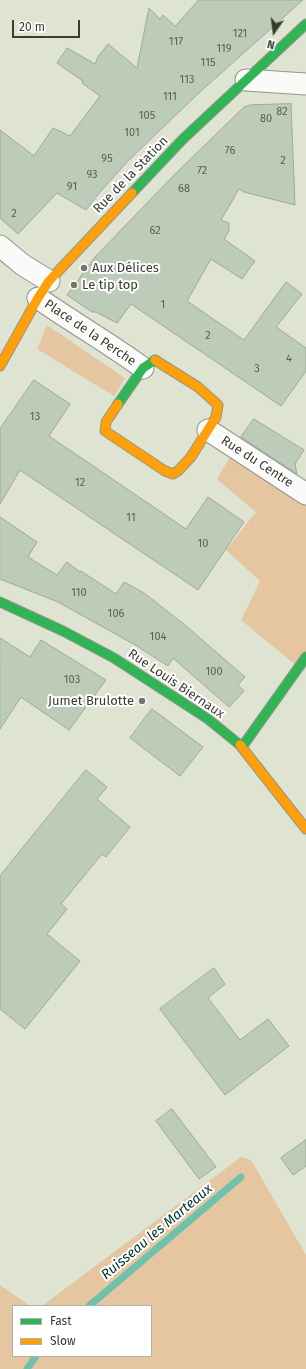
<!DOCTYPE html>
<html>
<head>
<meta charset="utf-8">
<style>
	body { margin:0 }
	#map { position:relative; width:306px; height:1369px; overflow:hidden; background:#dee3d2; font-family:"Fira Sans",sans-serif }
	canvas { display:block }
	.legend { position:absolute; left:12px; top:1305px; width:140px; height:52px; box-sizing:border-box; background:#fff; border:1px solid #b0b1ac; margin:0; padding:5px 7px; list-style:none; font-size:12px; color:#393c30 }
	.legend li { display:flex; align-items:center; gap:8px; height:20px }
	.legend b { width:20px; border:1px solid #b0b1ac }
	.north { position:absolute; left:254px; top:12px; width:40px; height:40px; -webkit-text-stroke:3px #fff; paint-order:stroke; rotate:194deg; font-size:11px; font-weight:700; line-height:16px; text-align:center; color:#393c30 }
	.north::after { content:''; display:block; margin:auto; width:14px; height:18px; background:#393c30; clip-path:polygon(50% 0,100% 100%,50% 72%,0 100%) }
	.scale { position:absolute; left:12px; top:20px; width:68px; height:18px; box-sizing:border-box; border:2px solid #393c30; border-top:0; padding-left:5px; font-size:12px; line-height:14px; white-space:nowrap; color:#393c30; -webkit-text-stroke:3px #fff; paint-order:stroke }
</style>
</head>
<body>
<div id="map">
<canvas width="306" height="1369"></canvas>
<ul class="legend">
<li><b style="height:5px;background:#30b455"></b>Fast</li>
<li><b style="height:5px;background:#ff9f0a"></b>Slow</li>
</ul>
<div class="north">N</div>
<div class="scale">20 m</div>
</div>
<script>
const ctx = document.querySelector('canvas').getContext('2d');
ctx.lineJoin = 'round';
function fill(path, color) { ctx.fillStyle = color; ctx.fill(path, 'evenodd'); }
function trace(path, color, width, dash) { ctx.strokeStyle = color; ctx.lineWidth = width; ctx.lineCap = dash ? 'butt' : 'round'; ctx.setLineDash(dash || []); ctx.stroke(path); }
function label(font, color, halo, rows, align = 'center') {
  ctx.font = font + ' "Fira Sans",sans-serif'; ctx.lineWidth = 4; ctx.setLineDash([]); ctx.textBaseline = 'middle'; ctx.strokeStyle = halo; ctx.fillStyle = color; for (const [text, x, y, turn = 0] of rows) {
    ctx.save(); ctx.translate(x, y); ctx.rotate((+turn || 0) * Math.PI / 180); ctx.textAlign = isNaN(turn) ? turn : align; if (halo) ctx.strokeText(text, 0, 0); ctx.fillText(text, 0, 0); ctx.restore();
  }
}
fill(new Path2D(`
	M47 325 125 378 114 396 37 349Z
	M235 448 306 493V657L298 667 241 620 260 581 226 550 256 512 217 479Z
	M241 1157 251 1160 306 1255V1369H0V1285L30 1306H13V1356H151V1306H42Z`), '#e5c6a0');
trace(new Path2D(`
	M89 1306 241 1177
	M27 1369 36 1356`), '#6fc1ab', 7);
const building = new Path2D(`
	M199 0H303L201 91 157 133 127 162 100 192 86 210 57 193 18 234 0 218V130L34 156 53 128 70 136 100 96 82 83 83 81 57 63 67 48 95 64 98 57 108 44 137 68 149 8 160 19 163 15 175 26Z
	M291 104 295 205 244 192 239 189 221 220 229 223V231L224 239 255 261 242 279 211 259 187 301 244 340 286 282 302 294 276 327 306 348V371L281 406 131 304 117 323 96 312H92L67 295 95 257 174 175 244 107 250 105Z
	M34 380 70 404 49 436 186 529 208 497 244 522 198 590 20 470 0 504V429Z
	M254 419 304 450 295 464 297 474 241 437Z
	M0 517 37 542 28 557 57 575 67 562 80 572 81 571 116 594 124 582 144 593 185 625 245 677 238 685 244 691 229 707 173 658 168 666 137 646 58 602 0 579Z
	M0 638 30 657 41 640 106 680 69 730 21 697 0 729Z
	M152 709 203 747 180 776 130 738Z
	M86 770 107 787 97 799 130 827 106 857 102 854 61 904 67 909 47 934 80 961 25 1029 0 1009V876Z
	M214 968 225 984 208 998 240 1040 268 1019 289 1046 225 1095 160 1009Z
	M172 1109 216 1167 199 1179 156 1121Z
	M306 1140V1166L293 1175 281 1158Z`);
fill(building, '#bcccb9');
trace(building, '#a0a79b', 1);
const street = new Path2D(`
	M246 80 306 84
	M0 246 23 265 49 281
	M38 298C72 322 109 343 143 368
	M208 430 306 494`);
const fast = new Path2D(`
	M132 193 183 139 306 24
	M118 404 143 368 155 360
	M0 602 63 631 114 658 208 719 240 745
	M242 747 306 657`);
const slow = new Path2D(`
	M0 366 38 298 49 281 132 193
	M118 404 106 422 105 431 165 471 173 474 178 471 191 457 216 417 218 405 198 387 155 360
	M240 745 306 829`);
trace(street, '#93978a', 23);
trace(fast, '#93978a', 11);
trace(slow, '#93978a', 11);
trace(street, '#fafbf8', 21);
trace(fast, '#30b455', 9);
trace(slow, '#ff9f0a', 9);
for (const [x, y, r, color] of [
	[84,268,4,"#737669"],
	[74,285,4,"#737669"],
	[142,701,4,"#737669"]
]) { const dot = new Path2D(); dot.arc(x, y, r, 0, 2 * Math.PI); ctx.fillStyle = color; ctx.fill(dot); trace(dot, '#fff', 1.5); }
label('11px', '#5a6052', null, [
	["121",240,34],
	["117",176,42],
	["119",224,49],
	["115",208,63],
	["113",187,80],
	["111",170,97],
	["82",282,112],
	["105",147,116],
	["80",266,119],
	["101",132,133],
	["76",230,151],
	["95",107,159],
	["2",283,161],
	["72",202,171],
	["93",92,175],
	["91",72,187],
	["68",184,189],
	["2",14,214],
	["62",155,231],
	["1",163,305],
	["2",208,336],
	["4",289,359],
	["3",257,369],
	["13",35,417],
	["12",80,483],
	["11",131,518],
	["10",203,544],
	["110",79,593],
	["106",116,614],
	["104",158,637],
	["100",214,672],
	["103",72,680]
]);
label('13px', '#393c30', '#fff', [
	["Rue de la Station",131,175,-46],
	["Place de la Perche",90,333,34],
	["Rue du Centre",257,462,33],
	["Rue Louis Biernaux",176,684,34]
]);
label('13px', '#393c30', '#fff', [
	["Aux Délices",92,268],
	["Le tip top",82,285],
	["Jumet Brulotte",134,701,"right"]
], 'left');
label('italic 14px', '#00352c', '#fff', [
	["Ruisseau les Marteaux",157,1232,-40]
]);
</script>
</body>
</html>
